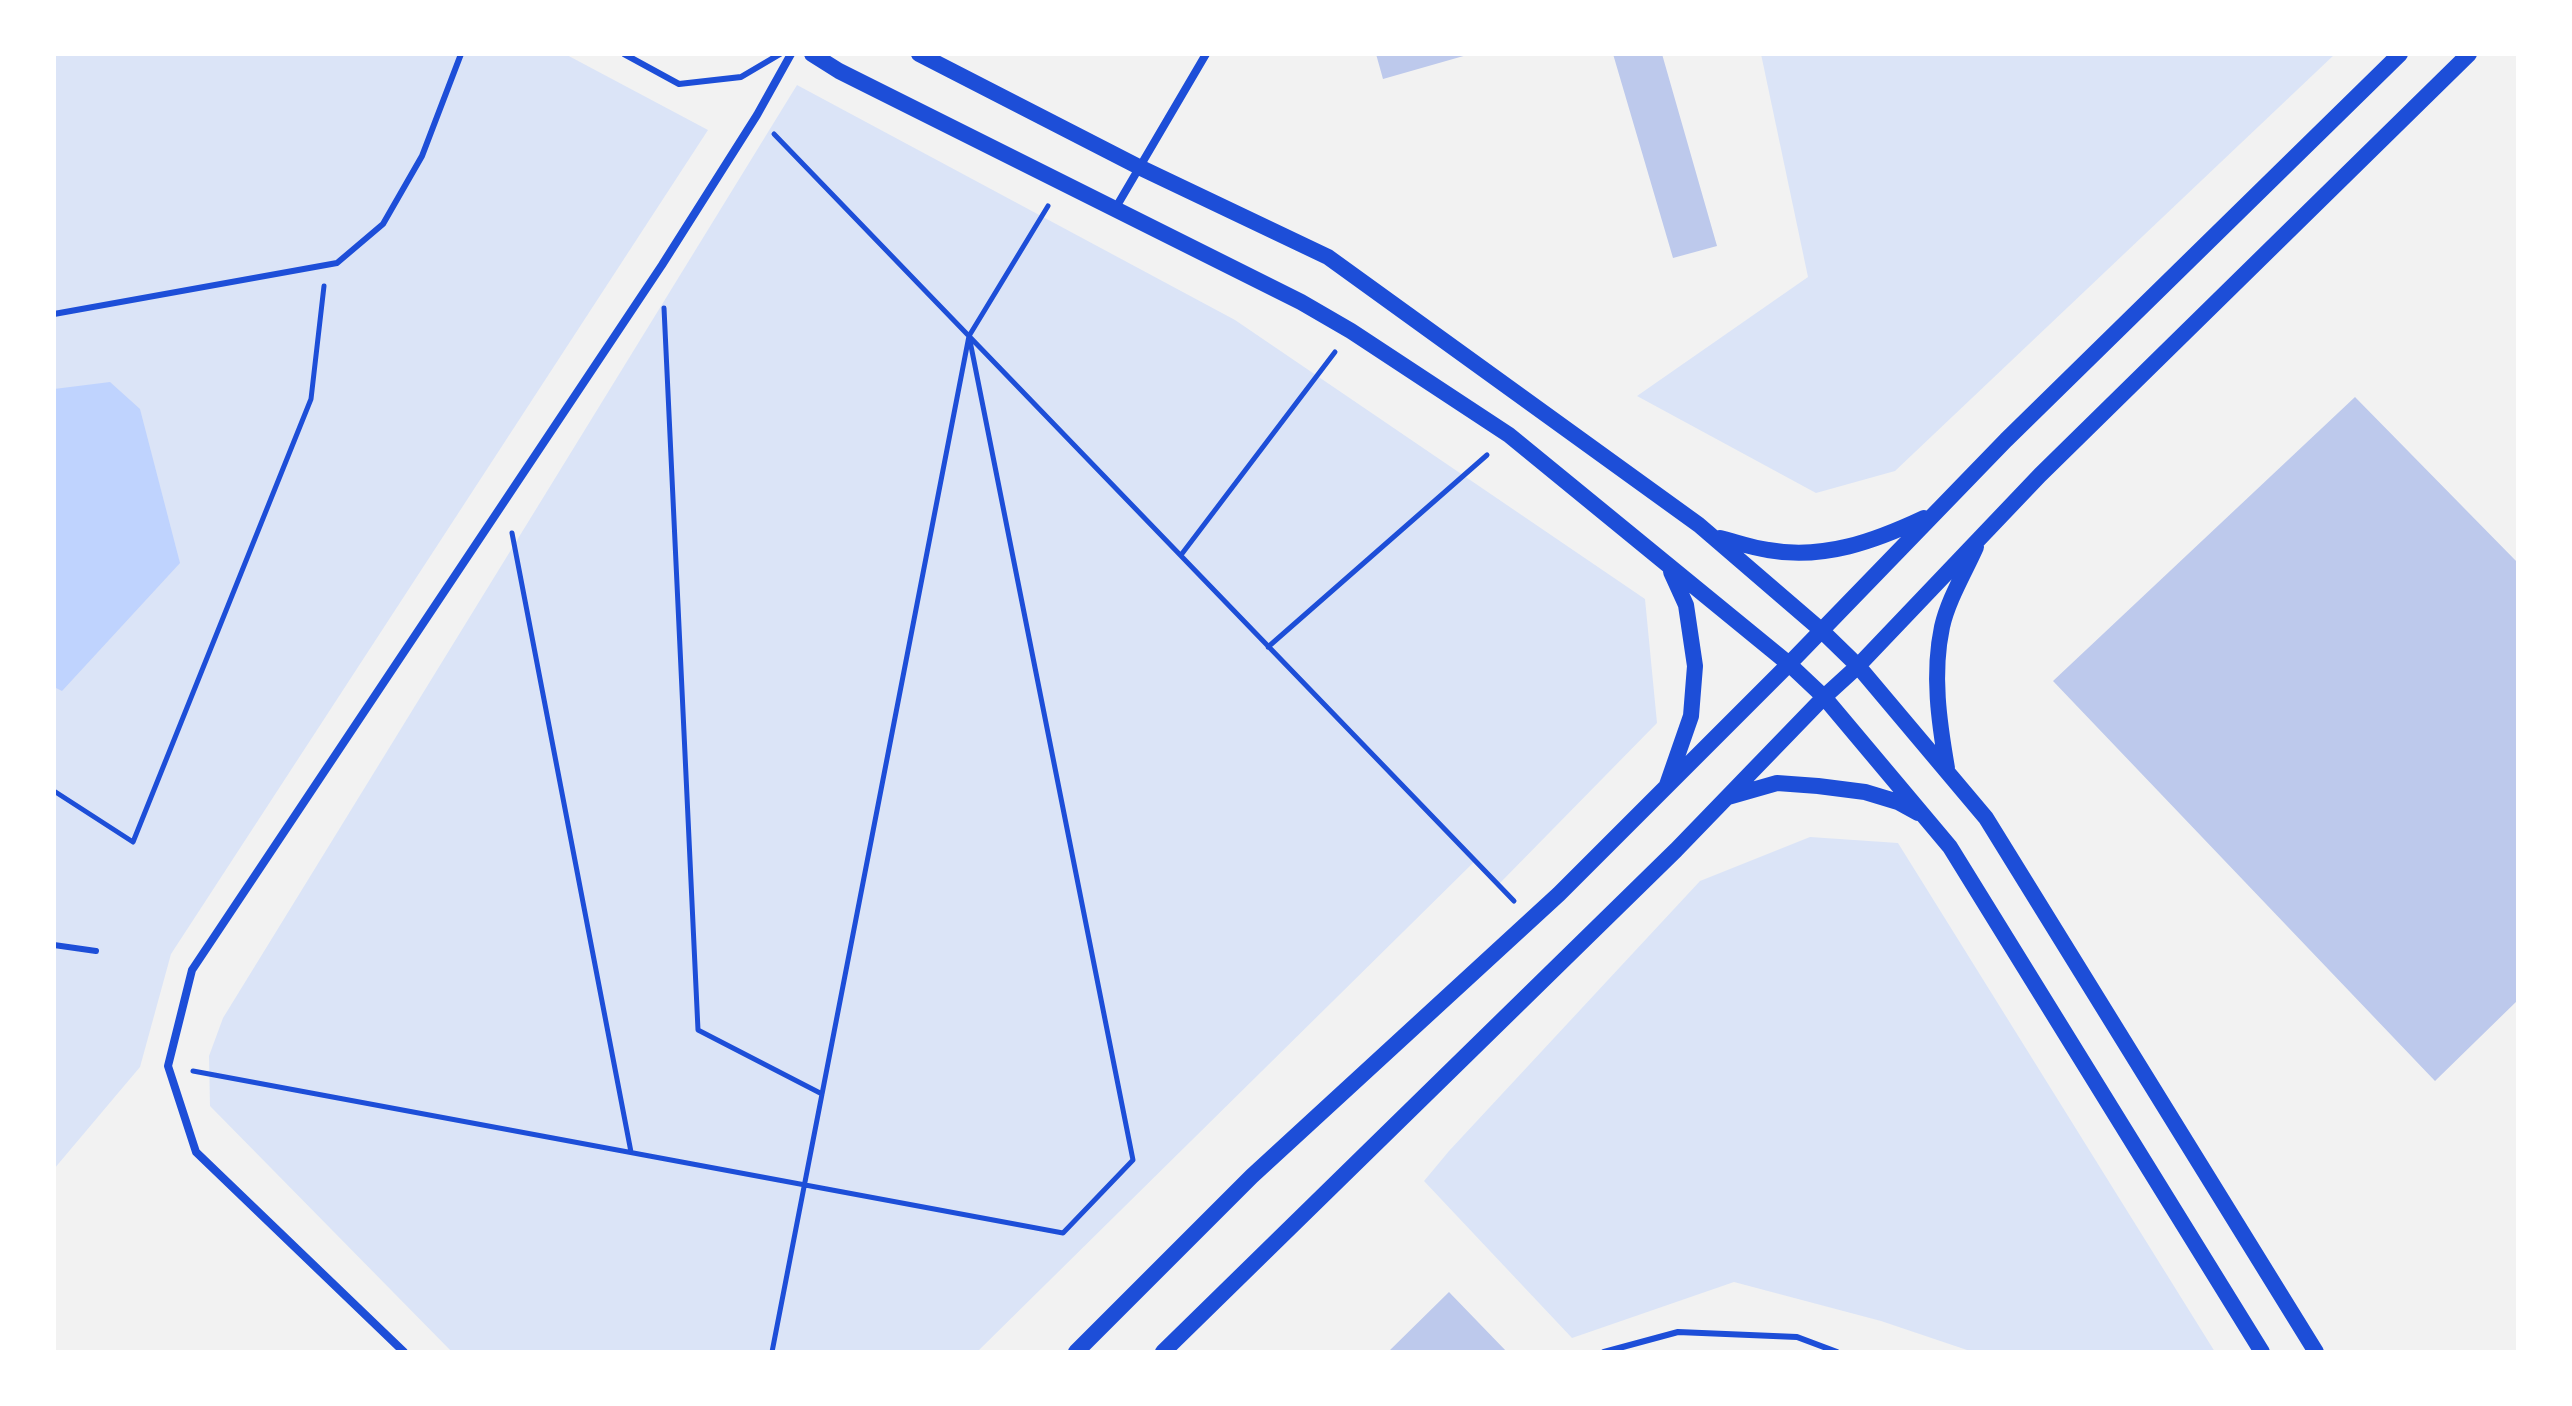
<!DOCTYPE html>
<html>
<head>
<meta charset="utf-8">
<style>
	body { margin:0 }
	#map { position:relative; width:2572px; height:1406px; overflow:hidden; background:#f2f2f2; font-family:Commissioner,sans-serif }
	canvas { display:block }
	.frame { position:absolute; inset:0; border:56px solid #fff; pointer-events:none }
</style>
</head>
<body>
<div id="map">
<canvas width="2572" height="1406"></canvas>
<div class="frame"></div>
</div>
<script>
const ctx = document.querySelector('canvas').getContext('2d');
ctx.lineJoin = 'round';
function fill(path, color) { ctx.fillStyle = color; ctx.fill(path, 'evenodd'); }
function trace(path, color, width, dash) { ctx.strokeStyle = color; ctx.lineWidth = width; ctx.lineCap = dash ? 'butt' : 'round'; ctx.setLineDash(dash || []); ctx.stroke(path); }
fill(new Path2D(`
	M54 54H565L708 130 171 954 140 1067 54 1169Z
	M1761 54H2335L1895 471 1816 493 1637 396 1808 277Z
	M797 85 1235 320 1645 599 1657 723 1498 885 1475 861 977 1352H452L210 1106 209 1056 223 1018Z
	M1810 837 1898 843 2215 1352H1973L1881 1321 1734 1282 1572 1338 1424 1181 1449 1151 1700 881Z`), '#dbe4f7');
fill(new Path2D(`
	M110 382 140 409 180 563 62 691 54 687V389Z`), '#bfd3fe');
fill(new Path2D(`
	M1376 54H1467V55L1383 79Z
	M1613 54H1662L1717 246 1673 258Z
	M2355 397 2518 563V1000L2435 1081 2053 681Z
	M1449 1292 1507 1352H1388Z`), '#bdc9ec');
trace(new Path2D(`
	M774 134 1514 901
	M664 308 698 1030 822 1094
	M512 533 631 1152
	M1181 555 1335 352
	M1268 647 1487 455
	M54 791 133 842 311 399 324 286
	M193 1071 1063 1233 1133 1160 969 336
	M772 1352 969 336 1048 206`), '#1d4ed8', 5);
trace(new Path2D(`
	M624 54 679 84 741 77 780 54
	M54 314 337 263 383 224 422 156 461 54
	M54 945 96 951
	M1604 1352 1678 1332 1797 1337 1837 1352`), '#1d4ed8', 6);
trace(new Path2D(`
	M1115 209 1206 54
	M404 1352 196 1152 168 1066 192 970 662 265 757 115 791 54`), '#1d4ed8', 8);
trace(new Path2D(`
	M812 54 839 71 1301 302 1351 331 1509 435 1789 664 1824 697 1950 847 2262 1352
	M919 54 1139 167 1328 257 1699 525 1821 630 1858 666 1986 818 2316 1352
	M1720 538C1736 542 1752 548 1768 550 1824 560 1875 541 1924 518
	M1947 768C1939 722 1932 674 1942 627 1948 600 1965 572 1976 547
	M1667 785 1691 716 1695 666 1686 605 1671 572
	M1728 797 1777 783 1818 786 1865 792 1898 802 1918 813
	M1076 1352 1252 1176 1559 894 1789 664 2006 440 2400 54
	M1163 1352 1676 850 1824 697 1858 666 2040 475 2469 54`), '#1d4ed8', 16);
</script>
</body>
</html>
